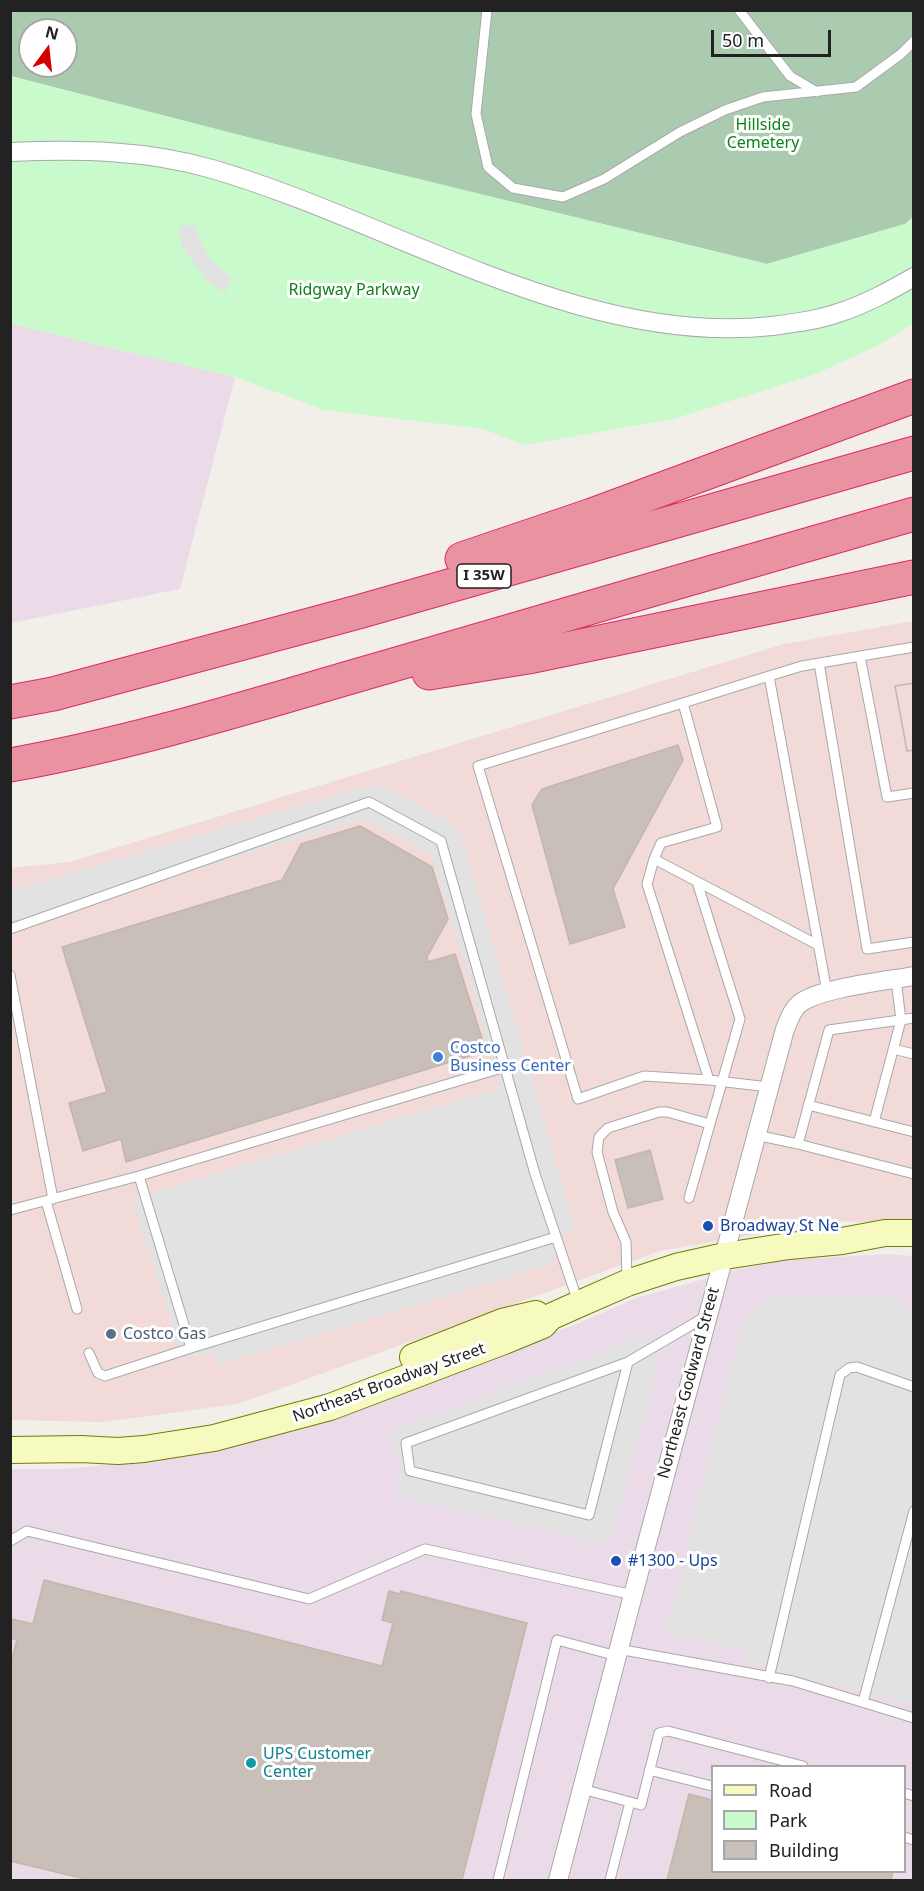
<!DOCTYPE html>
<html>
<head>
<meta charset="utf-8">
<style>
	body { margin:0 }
	#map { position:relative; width:924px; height:1891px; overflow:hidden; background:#f2efe9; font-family:"Noto Sans",sans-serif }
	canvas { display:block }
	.frame { position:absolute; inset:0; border:12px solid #222; pointer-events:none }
	.legend { position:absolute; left:711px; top:1765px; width:195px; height:108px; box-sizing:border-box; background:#fff; border:2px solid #a7a7a7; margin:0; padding:8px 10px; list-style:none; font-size:18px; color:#222 }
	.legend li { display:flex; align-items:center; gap:12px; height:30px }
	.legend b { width:30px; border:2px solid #a7a7a7 }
	.north { position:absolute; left:18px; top:18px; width:60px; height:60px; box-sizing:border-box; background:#fff; border:2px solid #a7a7a7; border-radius:50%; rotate:15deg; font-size:16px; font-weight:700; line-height:24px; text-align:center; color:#222 }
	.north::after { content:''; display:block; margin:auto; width:21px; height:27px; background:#d40000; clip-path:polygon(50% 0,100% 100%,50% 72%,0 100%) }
	.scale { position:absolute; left:711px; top:30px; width:120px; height:27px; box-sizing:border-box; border:3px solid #222; border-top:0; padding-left:8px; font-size:18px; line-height:21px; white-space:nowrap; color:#222; -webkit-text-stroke:4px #fff; paint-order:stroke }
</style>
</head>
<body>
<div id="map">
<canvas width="924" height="1891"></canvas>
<div class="frame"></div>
<ul class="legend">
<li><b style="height:8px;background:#f7fabf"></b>Road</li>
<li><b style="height:16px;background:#c8facc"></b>Park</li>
<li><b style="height:16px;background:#c7bfb8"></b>Building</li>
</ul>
<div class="north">N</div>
<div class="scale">50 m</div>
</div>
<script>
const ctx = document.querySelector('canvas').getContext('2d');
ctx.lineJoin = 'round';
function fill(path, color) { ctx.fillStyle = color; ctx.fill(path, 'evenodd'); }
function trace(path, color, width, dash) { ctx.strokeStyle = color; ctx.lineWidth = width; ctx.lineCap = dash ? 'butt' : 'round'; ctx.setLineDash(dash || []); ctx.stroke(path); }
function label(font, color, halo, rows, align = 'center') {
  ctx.font = font + ' "Noto Sans",sans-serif'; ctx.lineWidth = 6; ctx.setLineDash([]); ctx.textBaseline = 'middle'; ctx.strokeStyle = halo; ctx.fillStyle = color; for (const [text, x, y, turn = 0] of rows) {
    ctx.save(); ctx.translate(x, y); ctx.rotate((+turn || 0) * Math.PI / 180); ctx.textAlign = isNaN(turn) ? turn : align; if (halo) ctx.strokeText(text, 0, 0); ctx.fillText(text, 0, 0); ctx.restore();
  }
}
fill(new Path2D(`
	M913 621V1224L833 1221 660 1251 238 1404 104 1422 11 1420V868L69 862 784 644Z`), '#f2dad9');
fill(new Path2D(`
	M11 324 235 377 180 589 11 623Z
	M887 1254 913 1256V1880H11L10 1469H64L118 1464 178 1457 238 1446 352 1410 577 1324 636 1298 740 1269 785 1260ZM712 1766H904V1872H712Z`), '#ebdbe8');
fill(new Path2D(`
	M10 11H913V217L905 224 767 264 262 141 11 76ZM30 30H66V66H30Z`), '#aacbaf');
fill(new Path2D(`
	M10 76 263 141 767 264 905 224 913 217V324L877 346 813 375 673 419 525 445 483 429 324 410 235 377 11 324Z`), '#c8facc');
fill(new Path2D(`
	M196 225 200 241 213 262 232 278 225 293 207 281 182 247 178 226Z
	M371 785 387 788 445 819 460 832 575 1227 563 1234 553 1264 218 1365 213 1352 184 1360 132 1199 501 1088 432 855 363 819 16 924 11 907 10 891Z
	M781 1295H891L913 1319V1704L746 1662 748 1652 666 1633 741 1327 757 1305Z
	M644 1336 659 1363 609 1545 395 1496 400 1465 389 1432Z`), '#e2e2e2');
const building = new Path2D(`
	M914 683V750L907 751 895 686Z
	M914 683V750L907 751 895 686Z
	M678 745 683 760 613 889 625 927 570 944 532 805 542 789Z
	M360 826 432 867 448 919 427 957 428 962 455 954 486 1051 126 1162 121 1139 83 1151 69 1103 107 1092 62 947 282 880 301 844Z
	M650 1150 663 1199 628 1208 615 1160Z
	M44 1580 382 1666 393 1623 382 1620 389 1591 400 1594 401 1591 527 1623 462 1880H89L10 1861V1666L17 1640 10 1638V1626L12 1619 33 1624Z
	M689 1794 712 1800V1872H893L891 1880H667Z`);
fill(building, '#c7bfb8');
trace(building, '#c4b6ab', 1.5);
const service = new Path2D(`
	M487 10 476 114 488 167 513 188 563 197 604 179 680 132 725 110 763 97 856 87 901 54 914 41
	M739 10 790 76 817 92
	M860 656 887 797 914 793
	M819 663 867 949 914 942
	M769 676 683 703 717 827 661 843 654 859 818 945
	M683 703 478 766 578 1099 644 1076 709 1080
	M654 859 647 884 709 1080 769 1087
	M697 882 740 1019 710 1124
	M10 929 369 802 441 841 535 1174 578 1302
	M10 975 53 1199
	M827 992 769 676 802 666 914 647
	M914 1018 829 1030 798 1144 914 1174
	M893 1049 914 1054
	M808 1105 914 1132
	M874 1122 901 1020 896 980
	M756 1135 798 1144
	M139 1176 191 1348 556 1237
	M46 1201 77 1309
	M10 1210 139 1176 505 1067
	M627 1281 626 1242 613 1212 597 1152 599 1137 608 1128 659 1112H667L710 1124 689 1198
	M89 1353 98 1373 105 1376 191 1348
	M628 1362 589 1515 410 1471 406 1443 628 1362 705 1317
	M10 1541 27 1531 309 1599 425 1549 633 1595
	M618 1649 793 1681 914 1718
	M769 1678 840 1375 849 1368 857 1367 914 1387
	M863 1702 914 1511
	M649 1770 712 1786
	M582 1789 630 1802
	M904 1793 914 1796
	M904 1837 914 1840
	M498 1880 557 1640 617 1656
	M610 1880 630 1802 641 1805 659 1733 668 1731 803 1766`);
const minor = new Path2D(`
	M10 152C78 149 147 150 212 169 392 221 580 347 772 326 795 323 819 320 841 312 866 304 891 290 914 277
	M558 1880 633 1595 785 1029C789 1020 792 1010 799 1004 819 988 886 981 914 976`);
const secondary = new Path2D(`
	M413 1357 502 1322 536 1314
	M10 1450 81 1449 118 1451 144 1449 214 1438 330 1407 504 1341 543 1325 550 1317 579 1304 627 1283 676 1267 725 1256 789 1246 842 1241 885 1233H914`);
const motorway = new Path2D(`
	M462 559 592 515 914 396
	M429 673 528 657 914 577
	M10 702 53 694 358 612 914 453
	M10 765C140 742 267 701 393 665 567 614 740 564 914 514`);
trace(service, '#a9a9a9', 11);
trace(minor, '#a9a9a9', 20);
trace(secondary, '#707d05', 28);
trace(motorway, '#dc2a67', 35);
trace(service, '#fff', 9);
trace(minor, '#fff', 18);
trace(secondary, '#f7fabf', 26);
trace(motorway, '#e892a2', 33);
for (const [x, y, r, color] of [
	[438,1057,6,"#3f7fe0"],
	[708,1226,6,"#1a4fb4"],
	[111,1334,6,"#5c6f8a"],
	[616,1561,6,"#1a4fb4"],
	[251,1763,6,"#0f9aa8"]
]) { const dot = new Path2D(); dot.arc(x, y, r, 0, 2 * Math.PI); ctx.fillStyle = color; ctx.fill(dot); trace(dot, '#fff', 2); }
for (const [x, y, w] of [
	[484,576,54]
]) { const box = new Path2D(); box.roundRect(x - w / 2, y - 12, w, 24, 4.5); ctx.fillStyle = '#fff'; ctx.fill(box); trace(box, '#222', 1.5); }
label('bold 15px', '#222', null, [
	["I 35W",484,576]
]);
label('16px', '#0c8416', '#fff', [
	["Hillside",763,125],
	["Cemetery",763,143],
	["Ridgway Parkway",354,290]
]);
label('16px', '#366cbe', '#fff', [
	["Costco",450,1048],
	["Business Center",450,1066]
], 'left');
label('16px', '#164399', '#fff', [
	["Broadway St Ne",720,1226],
	["#1300 - Ups",628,1561]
], 'left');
label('16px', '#4e5e75', '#fff', [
	["Costco Gas",123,1334]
], 'left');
label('16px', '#222', '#fff', [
	["Northeast Broadway Street",389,1383,-20],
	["Northeast Godward Street",689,1383,-75]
]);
label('16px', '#0d838f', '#fff', [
	["UPS Customer",263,1754],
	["Center",263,1772]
], 'left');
</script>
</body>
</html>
